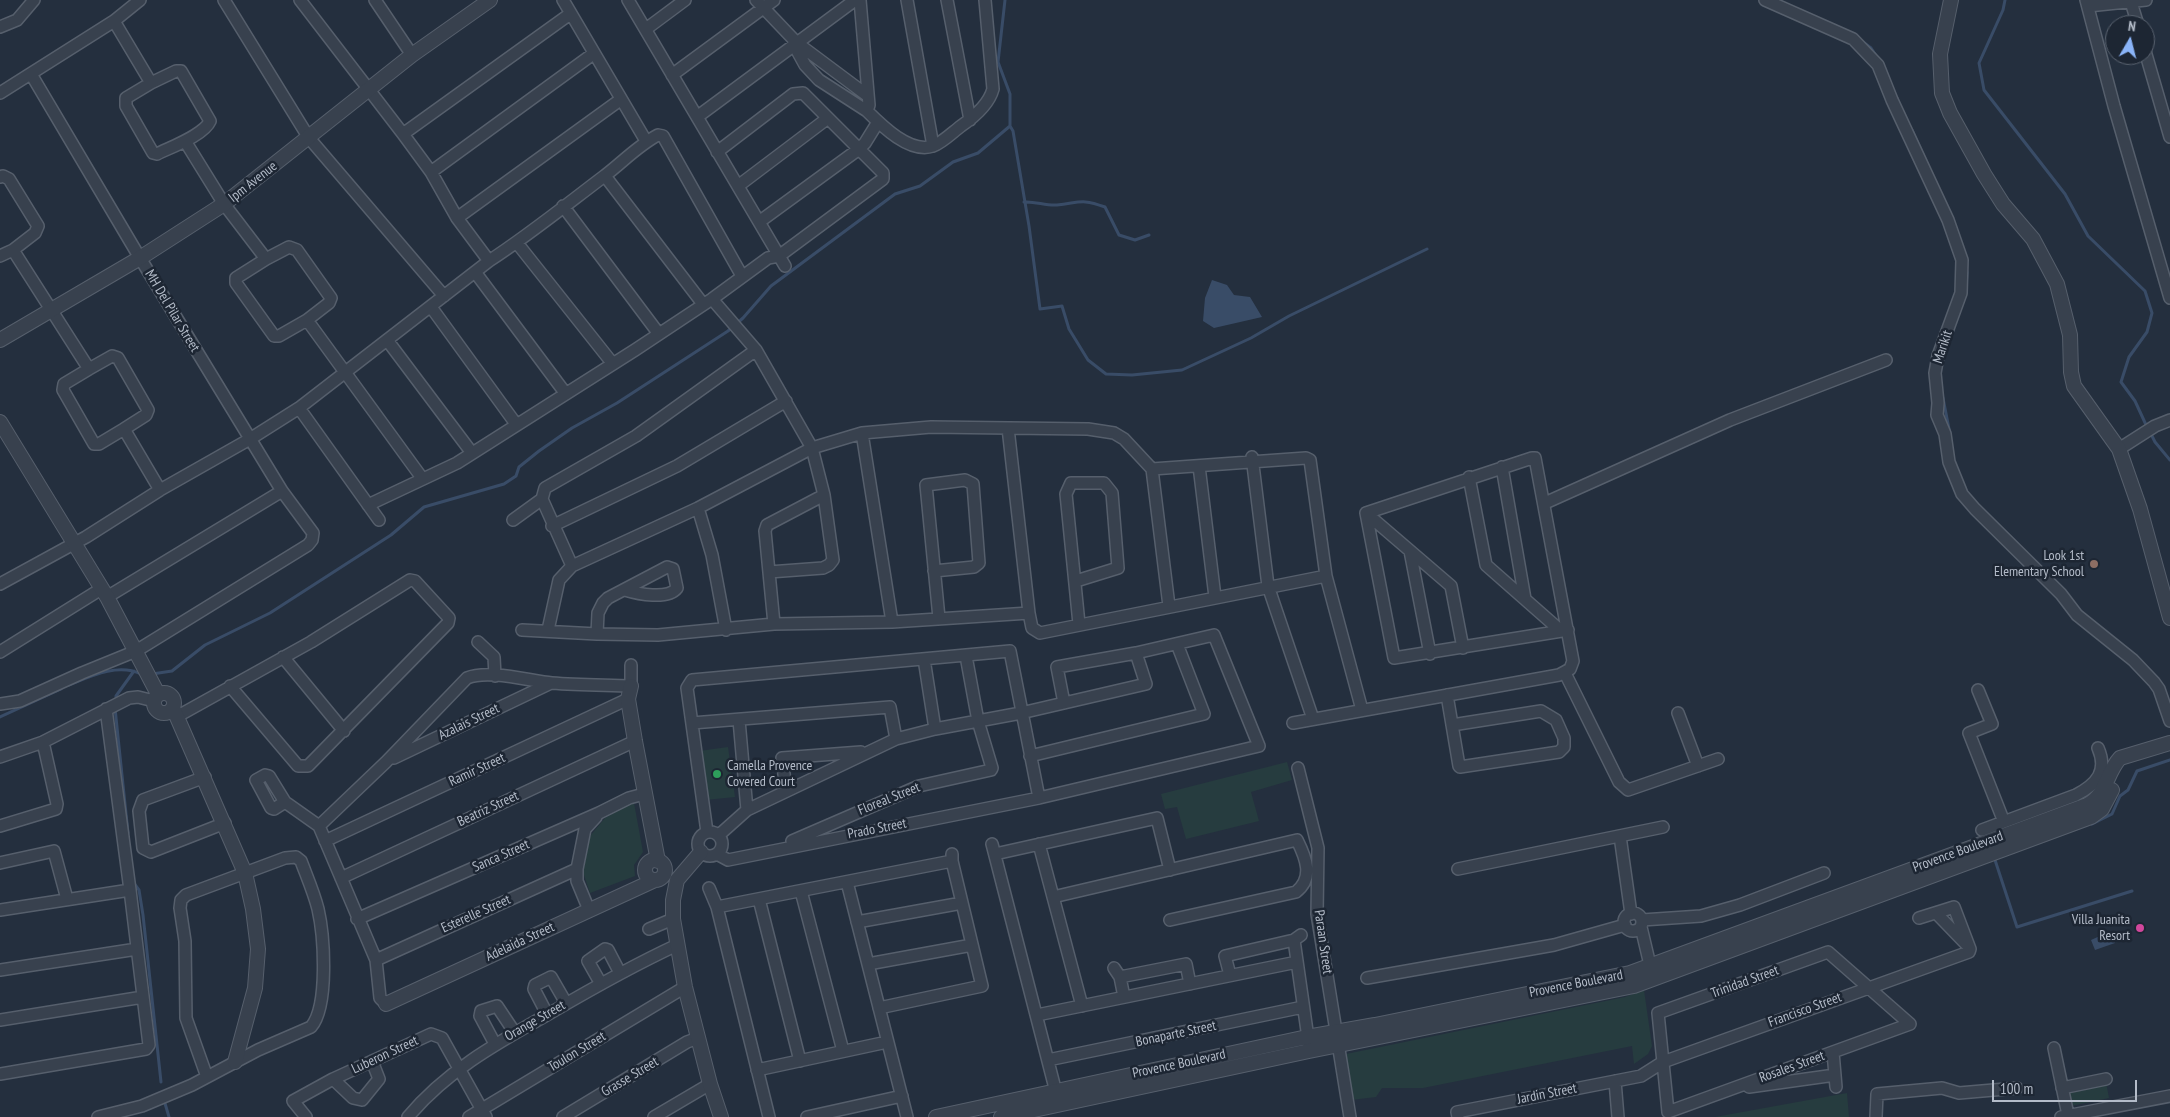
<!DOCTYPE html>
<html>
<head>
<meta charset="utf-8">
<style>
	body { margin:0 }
	#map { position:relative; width:2170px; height:1117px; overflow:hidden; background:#242f3e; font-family:"PT Sans Narrow",sans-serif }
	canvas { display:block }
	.north { position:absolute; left:2105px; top:15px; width:50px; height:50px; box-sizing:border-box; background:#1d2633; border:1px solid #59626f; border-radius:50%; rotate:8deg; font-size:14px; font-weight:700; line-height:20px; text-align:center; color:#b4bcc9 }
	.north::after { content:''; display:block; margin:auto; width:18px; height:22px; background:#8ab4f8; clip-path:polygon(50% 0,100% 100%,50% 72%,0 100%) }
	.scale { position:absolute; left:1992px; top:1080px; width:145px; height:22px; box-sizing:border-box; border:2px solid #b4bcc9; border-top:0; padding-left:6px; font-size:15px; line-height:18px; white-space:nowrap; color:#b4bcc9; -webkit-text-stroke:4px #1d2633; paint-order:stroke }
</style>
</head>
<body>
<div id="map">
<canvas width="2170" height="1117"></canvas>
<div class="north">N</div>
<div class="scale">100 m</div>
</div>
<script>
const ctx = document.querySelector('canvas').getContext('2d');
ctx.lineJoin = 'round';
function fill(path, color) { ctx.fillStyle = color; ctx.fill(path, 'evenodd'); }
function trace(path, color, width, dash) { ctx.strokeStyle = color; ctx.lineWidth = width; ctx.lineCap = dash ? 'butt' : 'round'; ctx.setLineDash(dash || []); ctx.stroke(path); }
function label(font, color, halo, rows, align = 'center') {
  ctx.font = font + ' "PT Sans Narrow",sans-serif'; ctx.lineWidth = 5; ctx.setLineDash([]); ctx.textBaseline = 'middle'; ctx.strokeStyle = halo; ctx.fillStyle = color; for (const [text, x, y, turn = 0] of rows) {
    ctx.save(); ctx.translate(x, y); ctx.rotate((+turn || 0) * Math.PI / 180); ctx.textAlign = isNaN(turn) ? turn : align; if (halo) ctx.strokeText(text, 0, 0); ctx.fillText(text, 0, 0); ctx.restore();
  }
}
fill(new Path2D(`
	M728 747 735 797 705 800 699 751Z
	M1287 762 1292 780 1251 792 1259 821 1186 839 1177 807 1165 809 1161 794Z
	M631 803H634L643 852 634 865 635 876 590 893 583 872 590 836 605 818Z
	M1644 990 1652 1046 1648 1054 1634 1064 1632 1046 1423 1088H1382L1376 1097 1351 1100 1346 1054 1625 997Z
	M2106 1082 2109 1098 2071 1106 2067 1089Z
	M1847 1093 1849 1117H1715Z`), '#263c3f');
fill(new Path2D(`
	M1212 280 1227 285 1234 295 1250 297 1262 317 1214 328 1203 321 1205 298Z
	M2111 931 2115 943 2095 950 2091 940Z`), '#394c67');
trace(new Path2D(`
	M2005 0 2003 10 1979 63 1984 90 2065 194 2088 236 2145 291 2152 313 2147 332 2129 357 2121 382 2135 401 2147 427
	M1863 42 1871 48 1877 57
	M1010 126 1013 131 1029 226 1040 309 1062 306 1069 329 1088 360 1106 374 1132 375 1182 370 1251 338 1289 316 1427 249
	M1912 130 1927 163
	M1024 202C1035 201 1046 206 1057 205 1079 203 1081 198 1105 207L1119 235 1135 240 1149 235
	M1966 290 1967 272
	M1943 398 1950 434
	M2150 432 2155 442 2170 460
	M152 674 172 671 205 645 270 613 391 535 424 507 504 484 516 476 519 467 539 451 572 428 617 403 728 331 743 318 771 286 895 194 920 186 953 162 978 153 1010 126V94L998 62 1005 0
	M69 685C91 676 118 663 141 674
	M116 702V696L134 671
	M115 708 128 833
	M0 717 61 689
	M2092 824 2112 814 2120 796 2128 790 2137 771 2170 760
	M1995 860 2017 927 2132 891
	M133 882 139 890 143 915 161 1082
	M164 1100 169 1117`), '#394c67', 3);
const minor = new Path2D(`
	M224 0 309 138 444 296
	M300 0 403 134 431 172 457 218 489 261
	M375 0 412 55
	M563 0 646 141
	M628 0 785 266
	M756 0 797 43 868 96
	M860 0 869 105 867 111C882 126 910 154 933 146 942 143 953 132 961 126 974 117 989 104 993 89L985 0
	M907 0 933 146
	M947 0 970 120
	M1765 0 1853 39 1878 65 1892 100 1948 220 1962 260 1961 293 1938 356 1935 373 1938 403 1937 415 1945 434 1949 462 1962 494 1975 509 2061 594 2077 615 2133 660 2154 682 2159 689 2170 721
	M2086 0 2114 106 2170 298
	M2131 2 2138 25
	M2088 6 2146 0
	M114 21 151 83
	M0 27 17 20 34 0
	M646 29 685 0
	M794 45 805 65 819 80 867 111
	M2145 51 2170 137
	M176 71H181L210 121C204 135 171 147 157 154L153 153 126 106V98L151 83Z
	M672 75 774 0
	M0 93 114 21 140 0
	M697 117 855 0
	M403 134 570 14
	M185 141 224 204 266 259 236 278V283L274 336H279L307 320
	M431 172 593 54
	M605 176 703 304
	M0 177 3 176 9 179 38 226 35 233 13 250 89 369 64 384 63 390 94 444H99L124 429
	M738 186 828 118
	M563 206 659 334
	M457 218 620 100
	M759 222 859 149 865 143 878 122
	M517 243 613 364
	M0 256 13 250
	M266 259 289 247 297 250 331 298 329 303 307 320 422 478
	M475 272 566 394
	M712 299 756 350 812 448 824 495 833 560 829 565 823 568 769 572
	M431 307 516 424
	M387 340 472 453
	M89 369 112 356 118 358 148 410 146 415 124 429 160 490
	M299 408 379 520
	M1008 428 1029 613 1032 628 1040 633 1326 576
	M862 433 892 622
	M2119 449 2155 426 2170 420
	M1252 457 1268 586 1313 719
	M1199 466 1215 597
	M1502 467 1525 599
	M1152 469 1306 458 1310 460 1326 576 1362 710
	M1469 477 1486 565 1561 631
	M542 499 572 566
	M1545 503 1730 420 1886 360
	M368 505 457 463 635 350 712 299 768 258 779 256 883 179V173L803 93 793 94 717 152
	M698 508 712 555 726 630
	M1366 513 1394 658 1568 630
	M1366 513 1451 586 1463 648
	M513 520 542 499 545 488 636 436 756 350
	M552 526 677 466 786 401
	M1410 551 1430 654
	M934 571 974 567 979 563 973 484 965 480 926 485 939 618
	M1076 581 1118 568 1112 493 1104 483H1071L1066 494 1079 624
	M0 584 86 537 160 490 250 439 299 408 489 261C529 235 566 205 603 177 622 163 637 146 658 135L663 136 742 276
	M107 597 282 491
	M774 624 765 531 767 525 824 495
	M522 630 597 634 658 635 774 624 892 622 1029 613
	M548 630 559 580 572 566 698 508 812 448 862 433 931 427 1088 429 1114 433 1124 439 1152 469 1169 606
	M597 634 598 613 603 603 608 598 667 567 673 569 677 588C668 600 638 594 625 590
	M478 642 494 657 495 676
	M0 652 101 589
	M283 657 344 731
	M924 659 935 729
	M1565 673 1619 782 1628 790 1718 759
	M1978 690 1992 724 1969 733 2004 822
	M1447 695 1459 766 1460 767 1559 752 1564 747V738L1556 720 1541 711 1452 725
	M0 704 20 701 82 673 136 651 308 545 312 540 313 533 282 491 140 258 31 74
	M106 709 130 890
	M1678 713 1698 766
	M178 716 187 711 311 642 410 580 415 581 449 618 448 623 308 766H298L230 686
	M739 720 747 810
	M692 723 890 707 896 739
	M1293 723 1559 675 1570 669 1573 661 1535 458H1532L1366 513
	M1030 756 1204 714 1177 644
	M0 757 43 742 129 698 138 697 154 701
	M394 758 551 683
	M1298 768 1318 848 1317 914 1350 1117
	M205 777 143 800 139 811 143 848 151 852 225 823
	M786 790 782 758 861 752
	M285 802 274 809 271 808 256 780 265 775 269 776 285 802 319 826 376 960 380 998 386 1004
	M0 826 56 809 57 804 43 742
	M319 826 386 762 467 678C488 669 530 681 552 683 578 685 605 685 631 686V665
	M1982 830 2076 795C2097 784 2108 771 2098 748
	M707 832 687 688 692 680 1010 651 1039 798
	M698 844a12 12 0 1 1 24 0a12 12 0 1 1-24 0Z
	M719 835 747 810 896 739 935 729 1021 713 1146 684 1136 653
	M1620 836 1631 914
	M325 841 628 699
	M792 841 919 786 991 770 992 768 978 721 966 656
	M992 844 1058 1100
	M1039 844 1082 1006
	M717 854 728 860 1039 798 1259 746 1214 635 1136 653 1057 667 1064 703
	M995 854 1157 818 1170 870
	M0 863 54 851 67 899
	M1458 869 1663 827
	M341 878 635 741
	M847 882 907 1117
	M709 888 717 907 769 1117
	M801 891 843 1051
	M1053 897 1297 840C1306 858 1314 878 1296 892L1170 920
	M759 899 800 1061
	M717 907 952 861
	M0 910 130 890 149 1045 146 1049 0 1074
	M589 910 577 881V869L585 829 596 817
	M1936 913 1966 944
	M1624 922a9 9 0 1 1 18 0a9 9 0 1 1-18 0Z
	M357 919 599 813 629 798 644 794
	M1642 920 1701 916 1740 905 1824 873
	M857 922 962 903
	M1641 927 1650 965
	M649 929 673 919
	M1294 940 1309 1045
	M1828 952 1910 1024 1668 1112 1658 1013Z
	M376 960 577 869
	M868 964 972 945
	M1114 968 1120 977 1124 997
	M0 970 137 949
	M1230 975 1225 956 1294 940 1301 935
	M1120 977 1186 964 1190 984
	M1367 978 1554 945 1625 925
	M601 984 588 961 605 949 608 950 620 973
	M879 1008 982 986 952 861V854
	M547 1014 534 989 535 985 551 977 566 1003
	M1037 1015 1297 962
	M0 1020 143 997
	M495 1044 480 1016 481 1011 497 1006 515 1033
	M2054 1048 2068 1115
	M1833 1052 1836 1087
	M1048 1060 1303 1007
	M757 1070 887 1042
	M333 1079 353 1098 362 1100 379 1079 372 1061
	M1615 1081 1618 1117
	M1749 1087 1835 1075
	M2062 1088 2106 1079
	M98 1117 142 1106 192 1085 258 1050 311 1027C329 1006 324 935 318 909 314 893 307 877 301 861L296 857 285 858 186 895 181 900 180 908 185 941 186 1018 207 1077
	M306 1117 293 1101 333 1079 431 1034 442 1038 486 1117
	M408 1117C447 1070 499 1042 552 1012 593 988 634 965 677 945
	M469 1117 685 987
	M563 1117 687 1042 698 1038
	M654 1117 710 1084
	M807 1117 902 1096
	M1458 1117 1457 1112 1641 1076 1663 1062 1969 952 1970 949 1954 907 1919 918
	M1876 1117 1877 1094 1942 1088 1959 1093 2017 1088
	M2061 1117 2170 1096`);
const tertiary = new Path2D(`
	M1951 0 1940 54 1942 93 1950 113 1984 174 2003 204 2033 239 2057 284 2070 335 2071 372 2074 386 2119 449 2140 509 2170 618
	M0 340 140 258 224 204 412 55 490 0
	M0 422 107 597 158 694
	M631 686 628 699 635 741 658 861
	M154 703a10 10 0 1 1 20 0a10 10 0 1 1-20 0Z
	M173 708 245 873 253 909 258 949 255 988 235 1062
	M701 852 677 880 673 900V919L685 987 710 1084 721 1117
	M645 870a10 10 0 1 1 20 0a10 10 0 1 1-20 0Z
	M386 1004 655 880
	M936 1117 1307 1037 1375 1025 1630 973 2087 805C2107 795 2106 773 2120 758L2170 743
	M1001 1117 1309 1051 1634 986 2091 817 2102 809 2112 790`);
trace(minor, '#565f6c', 14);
trace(tertiary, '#565f6c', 16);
trace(minor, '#38414e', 11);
trace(tertiary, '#38414e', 14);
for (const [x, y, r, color] of [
	[2094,564,5,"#8d6e63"],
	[717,774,5,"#2e9e5b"],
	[2140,928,5,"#d1479c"]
]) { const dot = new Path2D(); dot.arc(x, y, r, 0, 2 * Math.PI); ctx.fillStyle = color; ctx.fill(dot); trace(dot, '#1d2633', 2); }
label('14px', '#b4bcc9', '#1d2633', [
	["Ipm Avenue",253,182,-38],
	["MH Del Pilar Street",172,311,59],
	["Marikit",1943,347,-72],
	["Azalais Street",469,722,-26],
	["Ramir Street",477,770,-25],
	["Floreal Street",889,799,-22],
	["Beatriz Street",488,809,-25],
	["Prado Street",877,829,-11],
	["Provence Boulevard",1958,852,-20],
	["Sanca Street",501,856,-24],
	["Esterelle Street",476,914,-24],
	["Adelaida Street",520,942,-25],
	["Paraan Street",1323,942,82],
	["Trinidad Street",1745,982,-20],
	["Provence Boulevard",1576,984,-11],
	["Francisco Street",1805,1010,-20],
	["Orange Street",535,1021,-30],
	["Bonaparte Street",1176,1034,-12],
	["Toulon Street",577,1052,-31],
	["Luberon Street",385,1055,-25],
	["Provence Boulevard",1179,1064,-12],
	["Rosales Street",1792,1067,-20],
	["Grasse Street",630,1077,-31],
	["Jardin Street",1547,1094,-11]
]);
label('14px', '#b4bcc9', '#1d2633', [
	["Look 1st",2084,556],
	["Elementary School",2084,572],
	["Camella Provence",727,766,"left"],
	["Covered Court",727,782,"left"],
	["Villa Juanita",2130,920],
	["Resort",2130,936]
], 'right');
</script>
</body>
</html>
